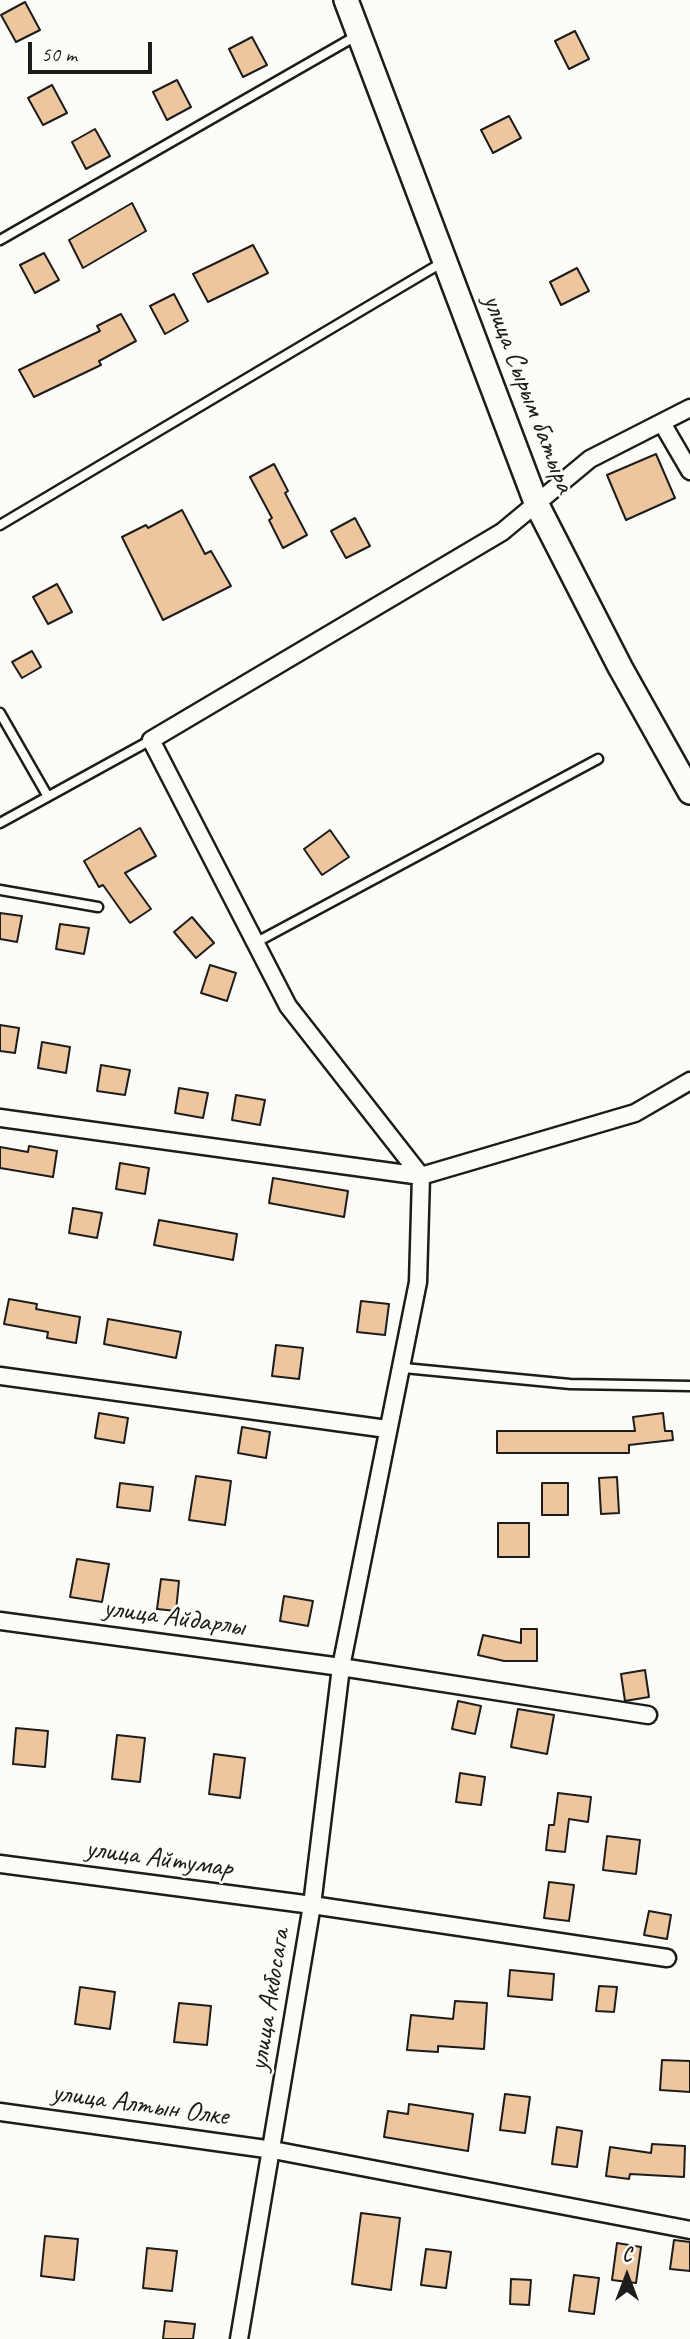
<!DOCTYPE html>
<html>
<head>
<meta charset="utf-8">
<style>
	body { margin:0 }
	#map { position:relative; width:690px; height:2339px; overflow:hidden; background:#fdfcf7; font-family:Caveat,sans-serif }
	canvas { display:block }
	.north { position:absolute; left:592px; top:2241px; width:70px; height:70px; -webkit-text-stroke:5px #fdfcf7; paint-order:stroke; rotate:0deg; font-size:19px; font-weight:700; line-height:28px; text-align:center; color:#1c1c1c }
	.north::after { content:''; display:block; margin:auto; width:24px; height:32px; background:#1c1c1c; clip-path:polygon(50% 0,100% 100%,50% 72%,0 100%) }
	.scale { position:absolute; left:28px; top:42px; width:124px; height:32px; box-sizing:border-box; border:4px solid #1c1c1c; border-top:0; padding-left:9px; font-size:21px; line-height:24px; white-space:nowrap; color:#1c1c1c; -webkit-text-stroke:5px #fdfcf7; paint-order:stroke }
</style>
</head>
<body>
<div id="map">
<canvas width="690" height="2339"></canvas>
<div class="north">С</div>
<div class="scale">50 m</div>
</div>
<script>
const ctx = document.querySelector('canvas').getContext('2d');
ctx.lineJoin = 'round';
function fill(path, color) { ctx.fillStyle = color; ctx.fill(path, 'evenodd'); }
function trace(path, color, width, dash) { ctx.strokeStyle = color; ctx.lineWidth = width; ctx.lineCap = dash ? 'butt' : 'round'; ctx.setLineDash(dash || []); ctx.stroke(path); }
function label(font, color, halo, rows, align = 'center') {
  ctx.font = font + ' Caveat,sans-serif'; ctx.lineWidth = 5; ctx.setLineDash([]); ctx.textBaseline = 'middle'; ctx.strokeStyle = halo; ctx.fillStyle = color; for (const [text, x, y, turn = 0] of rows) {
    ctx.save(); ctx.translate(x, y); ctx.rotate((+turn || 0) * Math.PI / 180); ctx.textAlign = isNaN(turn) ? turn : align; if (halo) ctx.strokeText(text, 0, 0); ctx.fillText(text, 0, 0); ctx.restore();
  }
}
const building = new Path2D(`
	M25 2 40 30 16 42 1 15Z
	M575 31 589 59 569 69 555 41Z
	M252 37 267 65 243 77 229 49Z
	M177 80 191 107 167 120 153 92Z
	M52 85 67 113 43 125 28 98Z
	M509 116 521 138 493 153 481 130Z
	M95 129 110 156 86 169 72 142Z
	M132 203 146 231 83 268 69 240Z
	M253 245 268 273 208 302 193 274Z
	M44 253 59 280 35 293 20 265Z
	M577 268 589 291 561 305 550 282Z
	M174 294 188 321 165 334 150 306Z
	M121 314 136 341 99 361 101 365 34 397 19 370 100 331 97 326Z
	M656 454 675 498 626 520 607 475Z
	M274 464 288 491 285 493 307 535 283 548 269 520 272 518 250 477Z
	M182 510 205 554 211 551 231 586 163 620 122 537 146 525 148 528Z
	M355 518 370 546 346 558 331 531Z
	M57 584 72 612 48 624 33 597Z
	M32 651 41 667 22 678 12 662Z
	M140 828 156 856 125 873 151 909 130 923 103 885 99 887 84 861Z
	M330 830 349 857 322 875 304 849Z
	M0 913 22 916 17 942 0 939Z
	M192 917 214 943 196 958 174 932Z
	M60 924 89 928 84 954 56 949Z
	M210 965 236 973 227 1001 201 993Z
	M0 1025 19 1028 15 1053 0 1051Z
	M42 1042 70 1047 66 1073 38 1068Z
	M101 1065 130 1070 125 1095 97 1091Z
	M179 1088 208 1093 203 1118 175 1113Z
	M236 1095 265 1100 260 1125 232 1120Z
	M29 1146 57 1151 53 1177 0 1168V1147L28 1152Z
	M120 1163 149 1168 145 1194 116 1189Z
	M273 1178 348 1191 344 1217 269 1203Z
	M73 1208 102 1213 97 1238 69 1233Z
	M159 1220 237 1234 233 1260 154 1245Z
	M9 1299 37 1304 36 1309 80 1317 76 1343 47 1338 48 1332 4 1324Z
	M361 1301 389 1304 385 1335 357 1332Z
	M108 1319 181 1332 176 1358 104 1344Z
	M276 1345 303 1348 299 1379 272 1376Z
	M99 1413 128 1418 124 1443 95 1438Z
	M663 1413 665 1431H672L673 1440 629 1445V1453H497V1431H635L633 1417Z
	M242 1427 270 1432 266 1458 238 1453Z
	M196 1476 231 1481 225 1525 189 1520Z
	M617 1477 619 1513 601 1514 599 1478Z
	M120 1483 153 1487 150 1511 117 1507Z
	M542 1483H568V1515H542Z
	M498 1523H529V1557H498Z
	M77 1559 109 1564 102 1602 70 1597Z
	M161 1579 179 1581 176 1611 157 1609Z
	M284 1596 313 1601 308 1626 280 1621Z
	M521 1629H537V1661H504L478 1655 483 1635 521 1643Z
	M645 1670 649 1697 625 1701 621 1674Z
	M458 1701 481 1706 475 1734 452 1729Z
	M518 1709 554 1715 547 1754 511 1747Z
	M16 1728 48 1731 45 1767 13 1764Z
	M117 1735 145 1738 140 1782 112 1779Z
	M214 1754 245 1758 240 1798 209 1794Z
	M460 1773 485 1777 481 1805 456 1802Z
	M558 1793 591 1797 588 1822 569 1819 565 1852 546 1850 549 1825H554Z
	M607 1836 640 1840 636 1874 603 1870Z
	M549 1882 574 1885 569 1921 544 1918Z
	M649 1911 671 1915 667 1939 644 1935Z
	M510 1970 554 1974 552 2000 508 1996Z
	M599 1986 617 1987 614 2012 596 2011Z
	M80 1987 115 1992 110 2029 75 2024Z
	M455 2001 487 2003 484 2049 438 2046V2052L407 2050 411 2015 453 2019Z
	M179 2003 211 2006 207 2045 174 2042Z
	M662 2060 690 2061V2092L660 2090Z
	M505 2094 530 2097 525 2133 500 2130Z
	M409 2104 473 2114 468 2151 384 2137 388 2111 408 2114Z
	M557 2127 582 2131 577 2167 552 2164Z
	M652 2144 685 2146 684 2177 630 2174 629 2179 606 2176 610 2147 651 2153Z
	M361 2213 400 2218 391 2290 352 2284Z
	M45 2236 78 2239 74 2280 41 2276Z
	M674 2240 690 2242V2271L670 2269Z
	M617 2243 641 2247 636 2283 612 2280Z
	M147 2248 177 2251 172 2291 143 2288Z
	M426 2249 451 2252 446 2288 421 2285Z
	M574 2275 599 2278 594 2314 569 2311Z
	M511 2279 531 2280 529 2305 510 2304Z
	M165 2321 195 2324 193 2339H163Z`);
fill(building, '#eec69e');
trace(building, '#1c1c1c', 2);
const lane = new Path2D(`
	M0 240 356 36
	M0 525 443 262
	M0 713 47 795
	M0 823 151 740
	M0 890 98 907
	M255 943 598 759
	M404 1368 570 1384 690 1386`);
const street = new Path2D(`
	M662 423 690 471
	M0 1118 421 1176 635 1113 690 1081
	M0 1376 387 1429
	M0 1621 341 1667 648 1715
	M0 1864 312 1905 667 1958
	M0 2112 273 2150 690 2230
	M239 2339 312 1905 341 1667 418 1282 421 1176 288 1006 151 740 502 532 590 459 690 408`);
const secondary = new Path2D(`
	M346 0 537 505 620 667 690 792`);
trace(lane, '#1c1c1c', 13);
trace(street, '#1c1c1c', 21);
trace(secondary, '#1c1c1c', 28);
trace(lane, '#fdfcf7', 8);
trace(street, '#fdfcf7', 16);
trace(secondary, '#fdfcf7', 23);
label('28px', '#1c1c1c', '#fdfcf7', [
	["улица Сырым батыра",528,394,69],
	["улица Айдарлы",174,1618,8],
	["улица Айтумар",159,1859,8],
	["улица Акбосага",270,2000,-81],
	["улица Алтын Олке",140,2105,8]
]);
</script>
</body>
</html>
